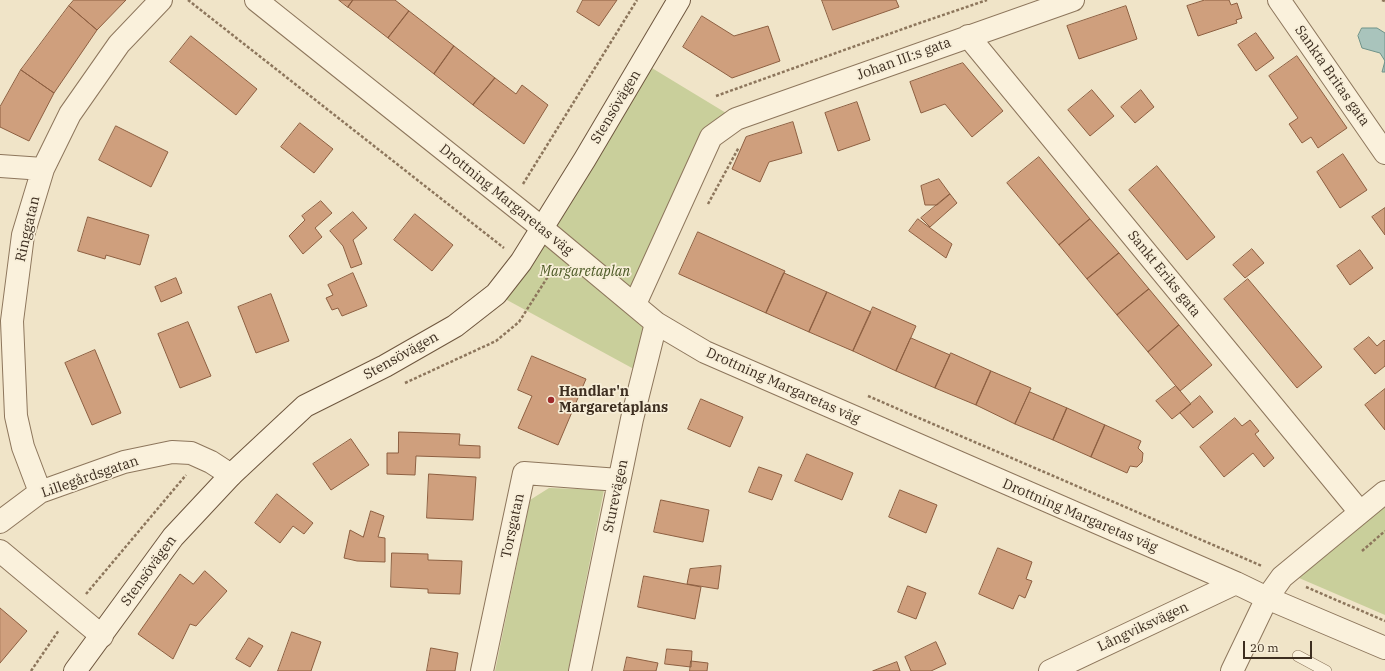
<!DOCTYPE html>
<html>
<head>
<meta charset="utf-8">
<style>
	body { margin:0 }
	#map { position:relative; width:1385px; height:671px; overflow:hidden; background:#f0e4c8; font-family:"IBM Plex Serif",serif }
	canvas { display:block }
	.scale { position:absolute; left:1243px; top:641px; width:69px; height:18px; box-sizing:border-box; border:2px solid #3d2e20; border-top:0; padding-left:5px; font-size:12px; line-height:14px; white-space:nowrap; color:#3d2e20; -webkit-text-stroke:3px #f7eed8; paint-order:stroke }
</style>
</head>
<body>
<div id="map">
<canvas width="1385" height="671"></canvas>
<div class="scale">20 m</div>
</div>
<script>
const ctx = document.querySelector('canvas').getContext('2d');
ctx.lineJoin = 'round';
function fill(path, color) { ctx.fillStyle = color; ctx.fill(path, 'evenodd'); }
function trace(path, color, width, dash) { ctx.strokeStyle = color; ctx.lineWidth = width; ctx.lineCap = dash ? 'butt' : 'round'; ctx.setLineDash(dash || []); ctx.stroke(path); }
function label(font, color, halo, rows, align = 'center') {
  ctx.font = font + ' "IBM Plex Serif",serif'; ctx.lineWidth = 3.5; ctx.setLineDash([]); ctx.textBaseline = 'middle'; ctx.strokeStyle = halo; ctx.fillStyle = color; for (const [text, x, y, turn = 0] of rows) {
    ctx.save(); ctx.translate(x, y); ctx.rotate((+turn || 0) * Math.PI / 180); ctx.textAlign = isNaN(turn) ? turn : align; if (halo) ctx.strokeText(text, 0, 0); ctx.fillText(text, 0, 0); ctx.restore();
  }
}
fill(new Path2D(`
	M642 62 736 119 711 137 635 304 656 323 643 374 496 294Z
	M549 488 604 490 568 671H495L530 500Z
	M1385 506V615L1299 578Z`), '#c9cf9b');
const water = new Path2D(`
	M1362 28H1377L1385 33V72H1382L1385 61 1380 53 1362 48 1358 36Z`);
fill(water, '#a9c4bc');
trace(water, '#6f938a', 1);
const building = new Path2D(`
	M74 0H126L97 30 69 6Z
	M339 0H353L348 7Z
	M353 0H395L409 11 388 38 348 7Z
	M583 0H617L599 26 577 12Z
	M822 0H896L899 7 833 30Z
	M1205 0H1229L1231 5 1237 3 1242 18 1236 20 1237 23 1198 36 1187 6Z
	M69 6 97 30 54 93 21 70Z
	M1126 6 1137 39 1079 59 1067 26Z
	M409 11 454 46 434 74 388 38Z
	M702 16 734 36 768 26 780 61 732 78 683 47Z
	M1256 33 1274 58 1256 71 1238 45Z
	M191 36 257 89 236 115 170 62Z
	M454 46 495 78 473 105 434 74Z
	M1297 56 1347 128 1318 148 1311 137 1302 143 1289 124 1298 118 1269 76Z
	M963 63 1003 111 972 137 945 104 921 113 910 82Z
	M21 70 54 93 29 141 0 127V107Z
	M495 78 516 94 522 85 548 105 524 144 473 105Z
	M1092 90 1114 116 1090 136 1068 110Z
	M1141 90 1154 107 1135 123 1121 107Z
	M857 102 870 140 838 151 825 113Z
	M793 122 802 153 769 162 760 182 732 169 746 137Z
	M300 123 333 149 314 173 281 147Z
	M116 126 168 152 151 187 99 160Z
	M1343 154 1367 190 1340 208 1317 172Z
	M1039 157 1090 219 1059 245 1007 183Z
	M1157 166 1215 237 1187 260 1129 190Z
	M939 179 950 194 937 205H925L921 186Z
	M950 194 957 203 930 227 921 218Z
	M321 201 332 213 315 228 322 237 303 254 289 236 305 220 302 216Z
	M1385 208V235L1372 217Z
	M353 212 367 228 353 240 362 264 351 268 343 246 330 231Z
	M415 214 453 245 432 271 394 240Z
	M88 217 149 235 140 265 106 255 105 259 78 251Z
	M918 219 952 244 946 258 909 231Z
	M1090 219 1119 253 1087 279 1059 245Z
	M698 232 785 271 766 313 679 274Z
	M1252 249 1264 263 1245 278 1233 265Z
	M1360 250 1373 268 1350 285 1337 266Z
	M1119 253 1149 289 1117 315 1087 279Z
	M353 273 367 306 342 316 338 308 332 310 326 298 333 295 328 285Z
	M784 273 827 292 809 332 766 313Z
	M176 278 182 293 161 302 155 287Z
	M1248 279 1322 367 1297 388 1224 299Z
	M1149 289 1179 325 1148 352 1117 315Z
	M827 292 871 312 853 351 809 332Z
	M271 294 289 341 256 353 238 307Z
	M873 307 916 326 896 371 853 351Z
	M188 322 211 376 180 388 158 334Z
	M1179 325 1212 365 1180 391 1148 352Z
	M1369 337 1377 346 1384 340 1385 341V366L1375 374 1354 349Z
	M911 338 950 355 935 388 896 371Z
	M95 350 121 413 92 425 65 363Z
	M951 353 991 371 976 405 935 388Z
	M532 356 586 379 558 445 518 428 532 396 518 390Z
	M991 371 1031 388 1015 424 976 405Z
	M1176 386 1191 404 1172 419 1156 401Z
	M1385 389V430L1365 405Z
	M1030 392 1067 408 1053 440 1015 424Z
	M1200 396 1213 412 1193 428 1180 413Z
	M701 399 743 417 730 447 688 429Z
	M1067 408 1105 425 1091 457 1053 440Z
	M1235 418 1242 426 1250 420 1259 431 1255 434 1274 458 1264 467 1253 453 1224 477 1200 447Z
	M1105 425 1141 441 1138 448 1143 453 1142 462 1137 467 1130 466 1127 473 1091 457Z
	M399 432 460 434 459 445 480 446V458L416 456 415 475 387 474V453H398Z
	M351 439 369 465 331 490 313 464Z
	M807 454 853 473 842 500 795 481Z
	M759 467 782 475 772 500 749 492Z
	M429 474 476 477 473 520 427 518Z
	M900 490 937 505 926 533 889 517Z
	M277 494 313 523 304 534 293 526 280 543 255 523Z
	M661 500 709 510 703 542 654 532Z
	M371 511 384 516 378 537 385 538V562L357 561 344 558 350 530 363 537Z
	M998 548 1032 562 1026 579 1032 581 1025 598 1019 595 1013 609 979 594Z
	M392 553 428 554V560L462 561 460 594 428 593V589L391 587Z
	M721 566 718 589 687 584 690 569Z
	M205 571 227 591 196 626 190 624 173 659 138 634 180 574 193 584Z
	M644 576 701 587 695 619 638 607Z
	M908 586 926 593 916 619 898 612Z
	M0 608 27 631 0 663Z
	M292 632 321 642 311 671H278Z
	M249 638 263 646 250 667 236 659Z
	M936 642 946 664 931 671H911L905 657Z
	M431 648 458 653 455 671H427Z
	M667 649 692 651 691 667 665 664Z
	M627 657 658 663 656 671H624Z
	M691 661 708 663 707 671H690Z
	M897 662 900 671H873Z`);
fill(building, '#cf9f7d');
trace(building, '#8d5f41', 1);
const lane = new Path2D(`
	M1298 656 1326 671`);
const street = new Path2D(`
	M256 0 542 228 656 323 705 352 1236 583 1267 598 1385 648
	M1279 0 1385 153
	M968 36 1360 512
	M0 166 43 169
	M635 304 711 137 736 119 1073 0
	M40 492 23 447 16 416 12 321 23 235 43 169 70 114 119 44 161 0
	M0 522 40 492 124 462 172 452 191 453 211 462 231 475
	M0 551 102 636
	M482 671 524 473 619 480
	M580 671 632 419 656 323
	M1050 671 1236 583
	M1232 671 1267 598 1282 577 1385 492`);
const secondary = new Path2D(`
	M75 671 173 537 231 475 305 406 385 366 455 326 496 294 521 262 585 159 679 0`);
trace(lane, '#8d765c', 12);
trace(street, '#8d765c', 24);
trace(secondary, '#6f573f', 24);
trace(new Path2D(`
	M188 0 504 248
	M1382 0 1385 1
	M716 96 914 25 987 0
	M523 184 637 0
	M708 204 739 147
	M405 383 496 341 519 322 554 267
	M868 396 1262 566
	M1362 551 1385 531
	M1306 587 1385 621
	M86 594 186 475
	M31 671 59 630`), '#8d765c', 2.5, [3, 2]);
trace(lane, '#faf1dc', 11);
trace(street, '#faf1dc', 22);
trace(secondary, '#faf1dc', 22);
for (const [x, y, r, color] of [
	[551,400,4,"#9e2a2b"]
]) { const dot = new Path2D(); dot.arc(x, y, r, 0, 2 * Math.PI); ctx.fillStyle = color; ctx.fill(dot); trace(dot, '#f7eed8', 1.5); }
label('14px', '#3d2e20', '#f7eed8', [
	["Johan III:s gata",904,59,-20],
	["Sankta Britas gata",1332,76,55],
	["Stensövägen",616,107,-59],
	["Drottning Margaretas väg",506,200,39],
	["Ringgatan",28,229,-77],
	["Sankt Eriks gata",1164,274,51],
	["Stensövägen",401,356,-29],
	["Drottning Margaretas väg",783,386,24],
	["Lillegårdsgatan",90,477,-19],
	["Sturevägen",616,496,-78],
	["Drottning Margaretas väg",1080,516,23],
	["Torsgatan",513,526,-78],
	["Stensövägen",149,571,-54],
	["Långviksvägen",1143,627,-25]
]);
label('italic 14px', '#4d5a26', '#f7eed8', [
	["Margaretaplan",585,272]
]);
label('bold 14px', '#3d2e20', '#f7eed8', [
	["Handlar'n",559,392],
	["Margaretaplans",559,408]
], 'left');
</script>
</body>
</html>
